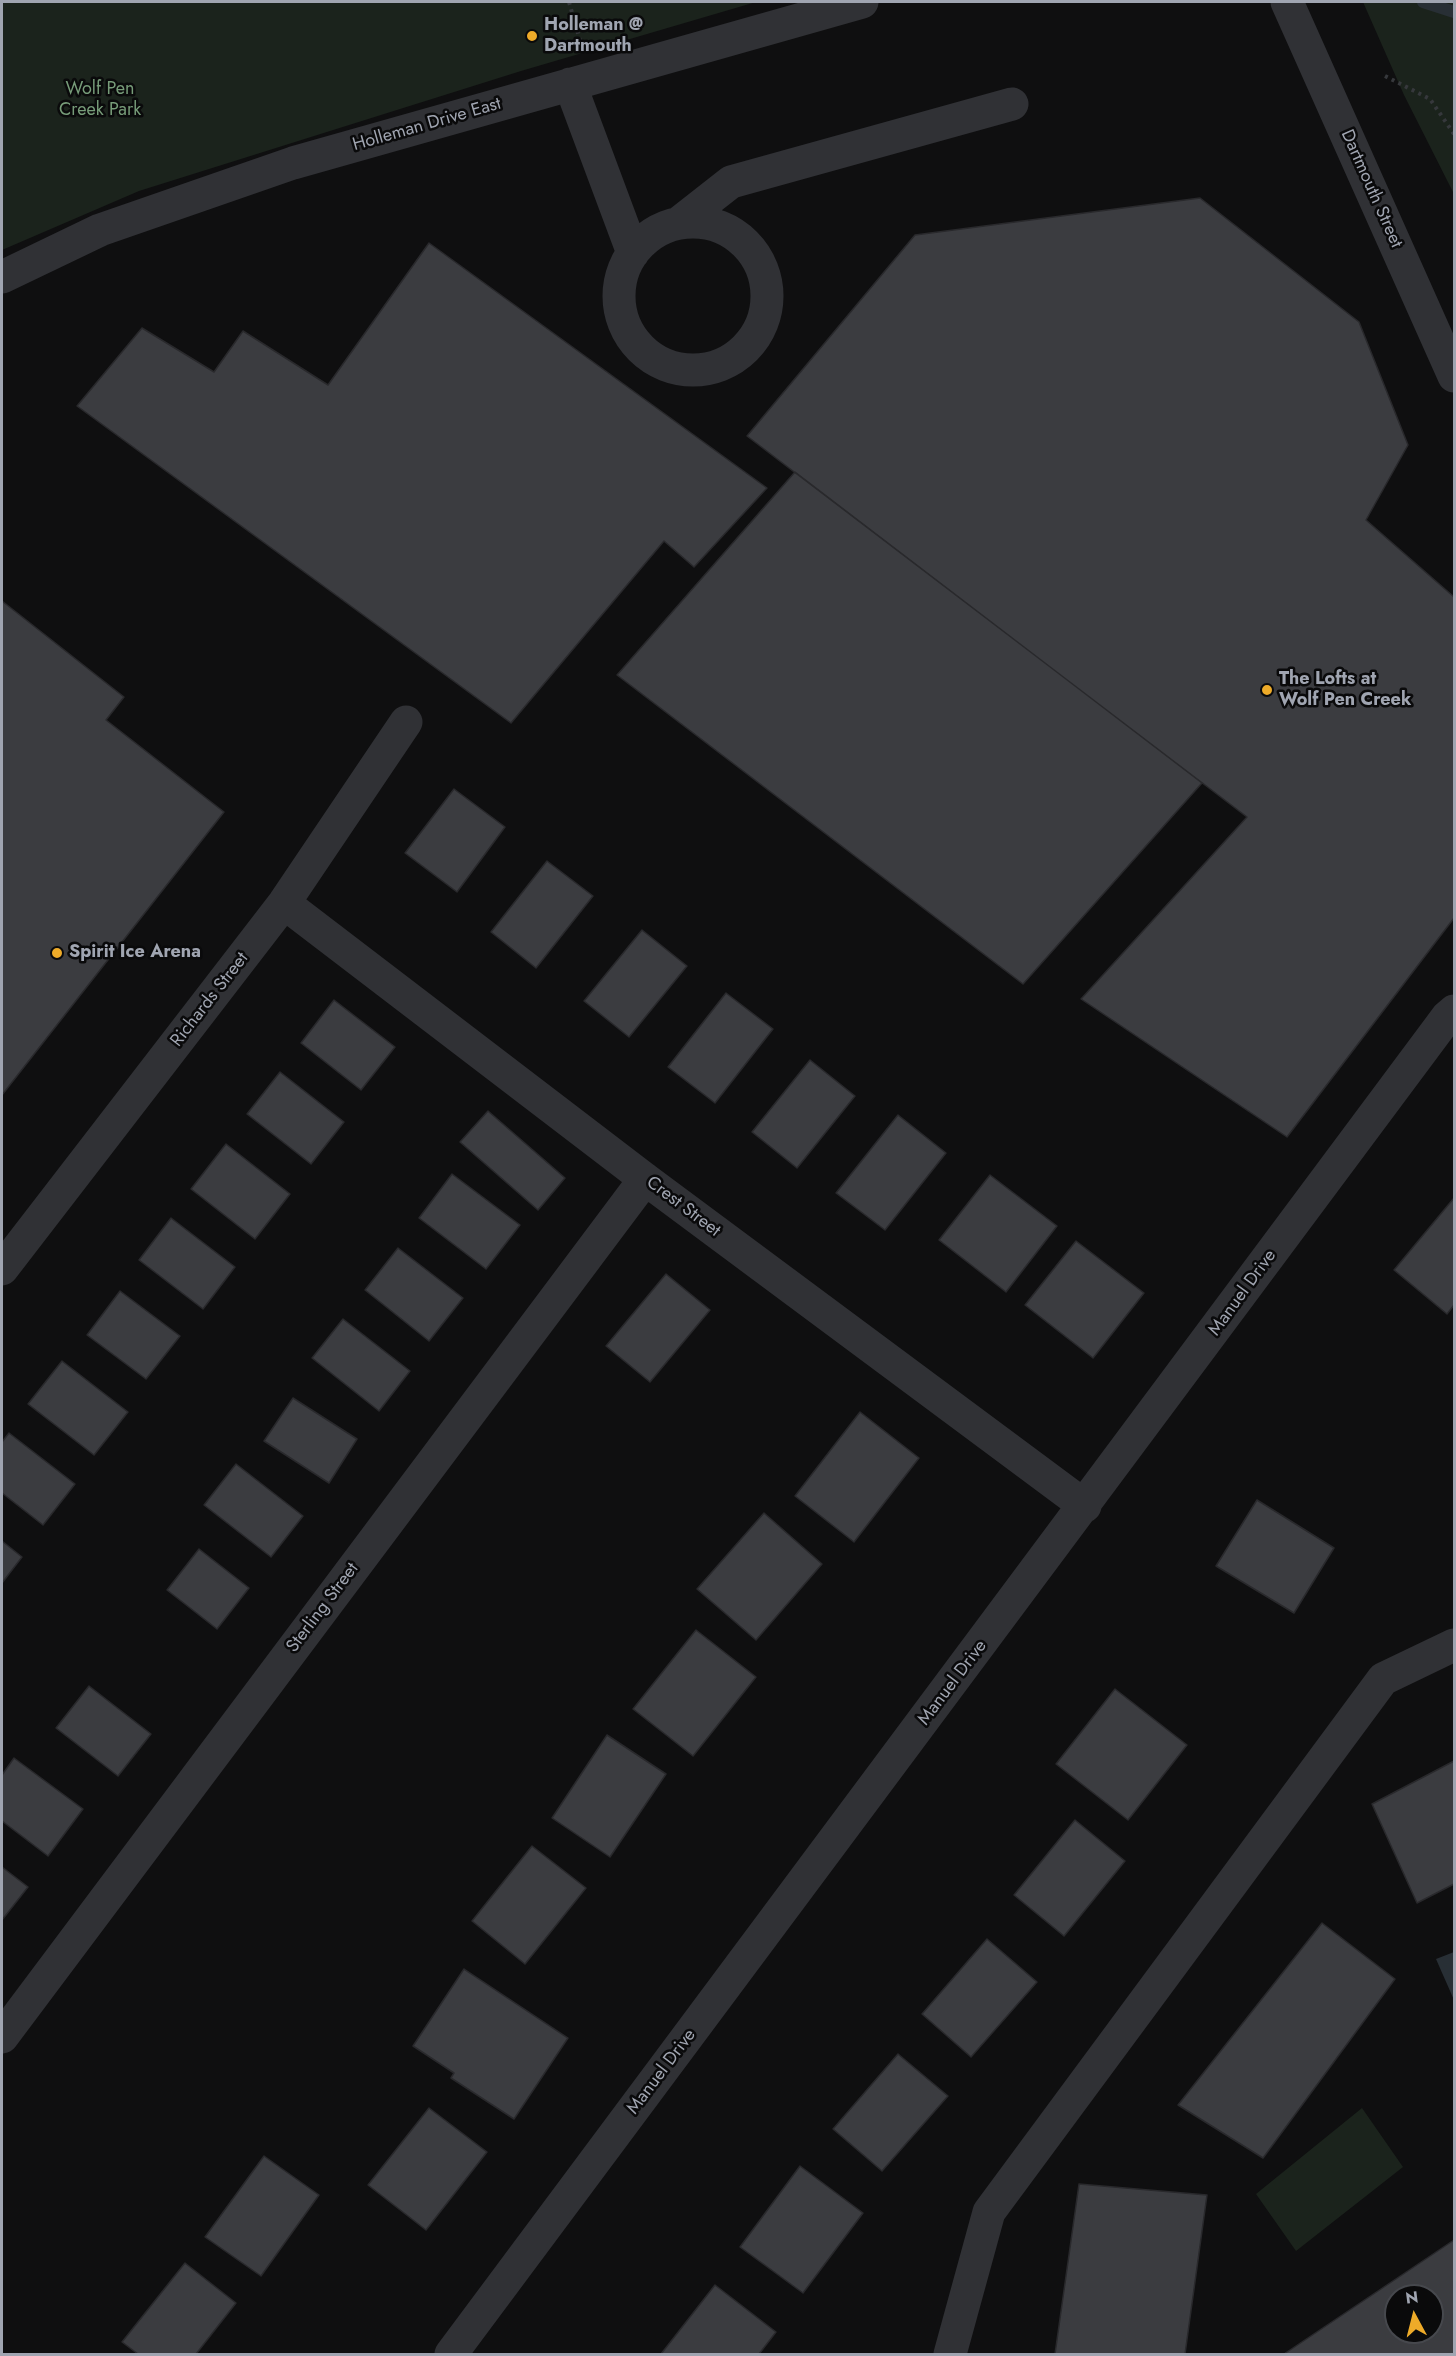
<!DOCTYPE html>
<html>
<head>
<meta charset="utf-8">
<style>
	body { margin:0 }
	#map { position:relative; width:1456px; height:2356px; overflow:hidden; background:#0f0f10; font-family:Jost,sans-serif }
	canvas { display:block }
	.frame { position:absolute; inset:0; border:3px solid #a0a5b1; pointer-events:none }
	.north { position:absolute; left:1384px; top:2284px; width:60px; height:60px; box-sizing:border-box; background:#0a0a0b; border:2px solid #46484d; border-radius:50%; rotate:353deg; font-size:16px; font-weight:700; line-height:24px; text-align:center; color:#a0a5b1 }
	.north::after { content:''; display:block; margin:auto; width:21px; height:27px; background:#eeab29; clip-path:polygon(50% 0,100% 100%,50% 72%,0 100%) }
</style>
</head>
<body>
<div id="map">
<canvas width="1456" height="2356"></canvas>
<div class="frame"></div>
<div class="north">N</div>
</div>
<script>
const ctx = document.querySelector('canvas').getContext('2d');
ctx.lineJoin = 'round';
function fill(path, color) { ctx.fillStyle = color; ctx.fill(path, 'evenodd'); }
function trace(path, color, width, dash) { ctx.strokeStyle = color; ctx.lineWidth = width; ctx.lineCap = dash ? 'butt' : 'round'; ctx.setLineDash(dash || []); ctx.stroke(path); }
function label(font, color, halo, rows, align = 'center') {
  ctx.font = font + ' Jost,sans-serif'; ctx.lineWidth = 5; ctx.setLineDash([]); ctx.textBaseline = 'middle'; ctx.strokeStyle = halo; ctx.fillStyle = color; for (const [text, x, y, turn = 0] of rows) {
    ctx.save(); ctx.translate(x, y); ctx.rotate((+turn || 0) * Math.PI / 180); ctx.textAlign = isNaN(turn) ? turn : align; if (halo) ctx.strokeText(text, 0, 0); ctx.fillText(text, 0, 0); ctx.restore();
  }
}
fill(new Path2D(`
	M2 2H756L521 71 139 191 2 250Z
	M1363 2H1454V194L1404 95Z
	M1362 2108 1403 2167 1296 2251 1256 2194Z`), '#1b231c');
fill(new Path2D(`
	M1454 1952V2000L1436 1959Z`), '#282f35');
trace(new Path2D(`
	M1423 2 1454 12`), '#282f35', 12);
const building = new Path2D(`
	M1200 198 1359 322 1408 445 1366 520 1454 597V918L1287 1137 1081 999 1247 817 747 436 915 235Z
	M429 243 767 488 694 567 664 541 511 723 77 406 142 328 214 372 243 331 328 385Z
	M795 472 1202 783 1023 984 617 675Z
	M2 601 124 697 106 720 224 812 2 1095Z
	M454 789 505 827 457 892 405 853Z
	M547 861 593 896 536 968 491 932Z
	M642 930 687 966 629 1037 584 1001Z
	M726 993 773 1029 715 1103 668 1067Z
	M334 1000 395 1047 361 1090 301 1043Z
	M810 1060 855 1096 797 1168 752 1132Z
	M280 1072 344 1122 311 1164 247 1114Z
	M488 1111 565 1178 538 1210 460 1142Z
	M898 1115 946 1153 885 1230 836 1193Z
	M226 1144 290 1194 255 1239 191 1189Z
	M452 1174 520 1225 486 1269 419 1218Z
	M990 1175 1057 1226 1006 1292 939 1240Z
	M1454 1198V1305L1447 1314 1394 1270Z
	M171 1218 235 1267 203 1309 139 1260Z
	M1076 1241 1144 1293 1093 1358 1025 1305Z
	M398 1248 463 1298 429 1341 365 1290Z
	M666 1274 710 1310 650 1382 606 1346Z
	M120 1291 180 1336 146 1379 87 1335Z
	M343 1319 410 1371 379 1411 312 1358Z
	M62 1361 128 1412 94 1455 28 1404Z
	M293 1398 357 1439 329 1483 264 1441Z
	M860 1412 919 1458 854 1542 795 1496Z
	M9 1433 75 1484 43 1525 2 1493V1442Z
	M236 1464 303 1516 271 1557 204 1505Z
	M1257 1500 1334 1548 1294 1613 1216 1566Z
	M764 1513 822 1564 756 1640 697 1589Z
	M2 1541 22 1557 2 1583Z
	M199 1549 249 1588 217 1629 167 1590Z
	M696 1630 756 1677 693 1756 633 1709Z
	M89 1686 151 1734 118 1776 56 1728Z
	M1115 1689 1187 1745 1128 1820 1056 1764Z
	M607 1735 666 1774 610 1857 552 1818Z
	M14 1758 83 1809 48 1856 2 1821V1775Z
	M1454 1761V1884L1417 1903 1372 1804Z
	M1075 1820 1125 1861 1064 1936 1014 1895Z
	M532 1846 586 1888 525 1964 472 1921Z
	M2 1867 28 1887 2 1920Z
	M1322 1923 1395 1979 1263 2158 1178 2105Z
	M987 1939 1037 1982 971 2057 922 2014Z
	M464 1969 568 2038 514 2119 451 2078 454 2073 413 2046Z
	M898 2054 948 2096 882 2171 833 2129Z
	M429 2108 487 2152 426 2230 368 2185Z
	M264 2156 319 2195 261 2276 205 2237Z
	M800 2166 863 2213 803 2293 740 2247Z
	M1079 2184 1207 2195 1185 2354H1055Z
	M1454 2240V2354H1284ZM1396 2296H1432V2332H1396Z
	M185 2263 236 2303 196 2354H138L122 2342Z
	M715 2285 776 2332 759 2354H661Z`);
fill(building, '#3b3c40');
trace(building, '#29292c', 1.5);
trace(new Path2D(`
	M569 2 581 44
	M1385 76 1430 99 1454 134`), '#36383c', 4, [3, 4.5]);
trace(new Path2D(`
	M1287 2 1454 376
	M570 84 633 253
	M680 222 731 182 1012 104
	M619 296a74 74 0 1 1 148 0a74 74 0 1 1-148 0Z
	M2 277 100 230 293 163 862 2
	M284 903 645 1179 1085 1506
	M2 1269 284 903 406 722
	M2 2037 645 1179
	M451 2354 1447 1017 1454 1011
	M950 2354 989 2212 1383 1679 1454 1645`), '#303135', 33);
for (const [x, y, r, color] of [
	[532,36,6,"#eeab29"],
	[1267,690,6,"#eeab29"],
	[57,953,6,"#eeab29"]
]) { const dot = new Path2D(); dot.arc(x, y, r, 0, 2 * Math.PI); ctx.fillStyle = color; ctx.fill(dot); trace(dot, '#0a0a0b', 2); }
label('bold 18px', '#a0a5b1', '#0a0a0b', [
	["Holleman @",544,26],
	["Dartmouth",544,47],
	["The Lofts at",1279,680],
	["Wolf Pen Creek",1279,701],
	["Spirit Ice Arena",69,953]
], 'left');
label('18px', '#779c79', '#0a0a0b', [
	["Wolf Pen",100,90],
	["Creek Park",100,111]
]);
label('18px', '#a0a5b1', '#0a0a0b', [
	["Holleman Drive East",427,125,-16],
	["Dartmouth Street",1371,189,66],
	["Richards Street",210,1000,-52],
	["Crest Street",683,1207,37],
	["Manuel Drive",1243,1293,-54],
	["Sterling Street",323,1608,-53],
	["Manuel Drive",953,1683,-53],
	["Manuel Drive",662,2072,-53]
]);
</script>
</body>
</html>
